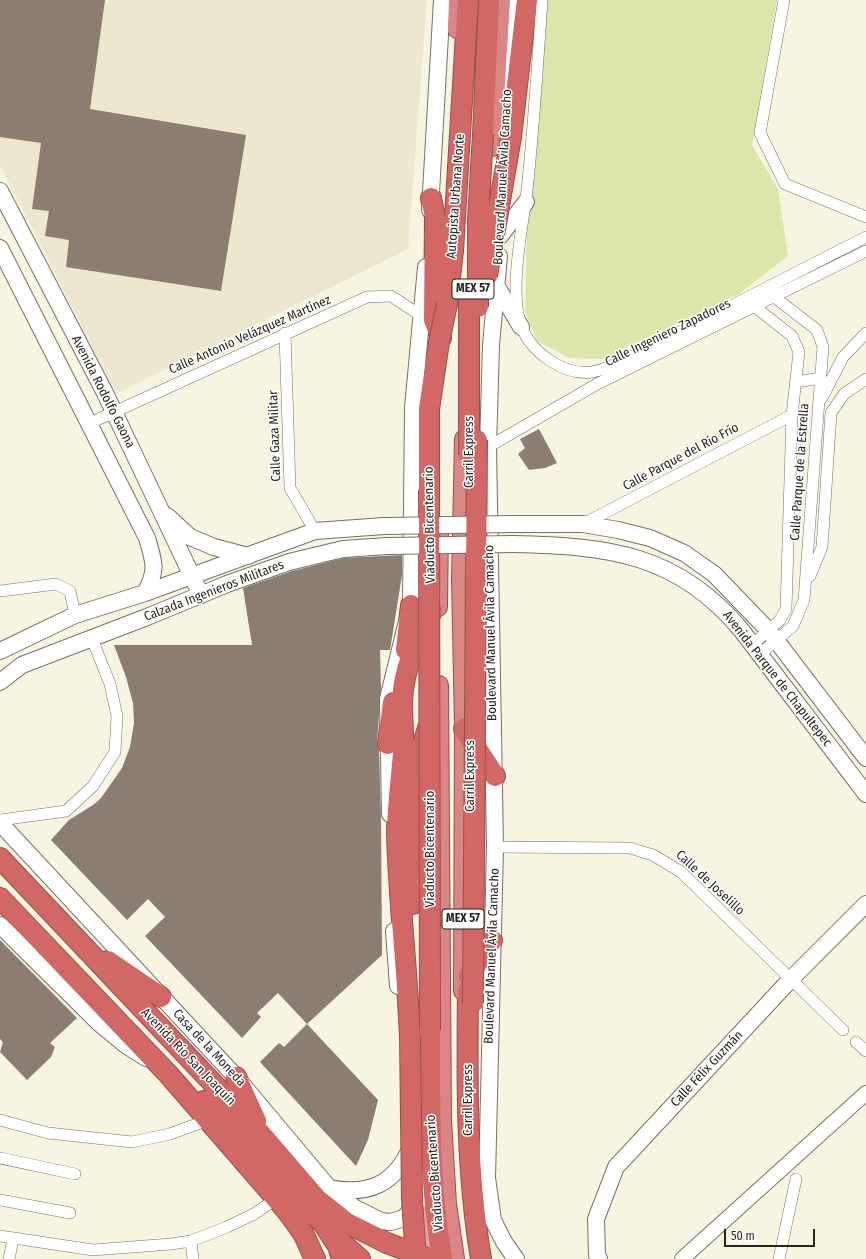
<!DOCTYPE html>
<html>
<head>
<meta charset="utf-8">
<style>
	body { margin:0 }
	#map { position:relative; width:866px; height:1259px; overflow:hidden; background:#f7f4e2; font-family:"Fira Sans Condensed",sans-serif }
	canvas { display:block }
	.scale { position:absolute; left:724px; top:1229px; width:91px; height:18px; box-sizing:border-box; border:2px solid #26251e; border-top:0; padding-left:5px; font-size:12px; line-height:14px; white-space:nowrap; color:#26251e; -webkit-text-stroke:3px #fff; paint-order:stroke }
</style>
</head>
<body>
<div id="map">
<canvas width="866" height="1259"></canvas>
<div class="scale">50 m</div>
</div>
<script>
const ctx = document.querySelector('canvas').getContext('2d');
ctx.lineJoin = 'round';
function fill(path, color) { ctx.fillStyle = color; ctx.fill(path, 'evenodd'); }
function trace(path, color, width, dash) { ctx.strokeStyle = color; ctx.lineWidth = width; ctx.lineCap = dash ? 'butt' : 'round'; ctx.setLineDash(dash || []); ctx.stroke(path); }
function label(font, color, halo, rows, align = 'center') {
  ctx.font = font + ' "Fira Sans Condensed",sans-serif'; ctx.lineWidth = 3; ctx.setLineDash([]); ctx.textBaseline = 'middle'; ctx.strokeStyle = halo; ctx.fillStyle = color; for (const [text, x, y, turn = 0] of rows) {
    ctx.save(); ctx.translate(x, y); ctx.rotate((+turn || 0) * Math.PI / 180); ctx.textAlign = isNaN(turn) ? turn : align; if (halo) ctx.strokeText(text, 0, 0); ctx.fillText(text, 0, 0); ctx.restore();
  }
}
fill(new Path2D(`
	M0 0H427L408 249 116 394 0 165Z`), '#ece7ce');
fill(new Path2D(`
	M547 0H777L752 145 778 189 788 256 739 294 602 359 570 358 537 341 525 311 527 222Z`), '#dce6ab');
fill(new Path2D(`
	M0 0H105L90 109 246 135 221 291 66 267 69 240 45 236 49 211 32 209 41 143 0 137Z
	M539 429 557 463 545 468 529 470 518 454 525 448 520 439Z
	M402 555V575L390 650H380L381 689 377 743 379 751 381 817 382 955 307 1024 278 993 257 1013 261 1017 242 1038 145 936 165 917 148 899 127 920 51 840 69 820 93 805 101 798 122 768 130 747 134 723 133 703 126 677 114 645H252L243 588 292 571 344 558Z
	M0 940 77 1018 50 1043 55 1047 51 1057 27 1080 0 1052 3 1042 0 1039Z
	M307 1024 378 1100 368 1140 356 1166 260 1062 279 1043 284 1047Z`), '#8b7d72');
const minor = new Path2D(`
	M542 0C538 61 534 121 528 181 524 222 508 288 521 325 530 352 564 376 592 372 605 370 617 363 629 358L866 237
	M784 0 760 133 785 184 866 217
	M751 300 754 306 792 336 799 352 792 415 786 609 780 620 753 644
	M285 333 290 488 315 531
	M796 382 821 378
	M822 398 843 357 866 333
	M88 424 367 297 391 296 423 317
	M488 447 597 384 866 251
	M583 524 792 415
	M810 576 822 547 831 413 844 394 866 379
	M0 591 56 584 70 591 75 615
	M760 654 793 626 804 600 823 347 817 330 773 296 772 289
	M0 820 66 811 93 786 115 752 117 716 110 684 92 639
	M495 847 630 848 653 855 681 872 843 1030
	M856 1042 866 1051
	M0 1120 48 1133 132 1142 170 1134 208 1120
	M0 1158 75 1174
	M0 1200 70 1213
	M0 1236 93 1250 171 1244 191 1241 227 1227 254 1214 276 1199
	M191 1241 193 1259
	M9 1259 13 1239
	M779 1259 796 1179`);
const tertiary = new Path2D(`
	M682 1259 866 1093`);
const secondary = new Path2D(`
	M508 83 515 0
	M0 191 105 393 201 595
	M430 210 442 0
	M500 236 526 202
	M0 248 147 538C154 562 158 570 145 593
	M499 256 491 345 488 447 495 847 487 1178 493 1220 504 1242 516 1259
	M496 285 521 327
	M167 516 190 537 214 547 248 556
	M514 524H583L618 530 650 538 684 553 714 574 769 631 866 758
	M513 544C607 546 678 553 742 631L866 794
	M0 651 75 615 145 593 315 531 384 526
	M0 682 22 665 147 617 227 584 289 562 343 549 387 546
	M390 814 388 699 411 605 413 408 426 267
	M0 823 236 1077 329 1188 355 1208 381 1221 391 1222 404 1218 416 1203
	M0 925 99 1023 127 1046 146 1058
	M394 931 398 986
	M419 1176 425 1215 423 1228
	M329 1188C369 1196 395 1184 411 1147
	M599 1259 597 1255 596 1219 616 1167 790 980 866 904`);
const primary = new Path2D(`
	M425 1215 432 1259`);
const trunk = new Path2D(`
	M457 29 458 0
	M492 147 501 0
	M438 607 439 529
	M439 685 442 1120 447 1204 455 1259
	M463 991 464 729 461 578 464 439`);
const motorway = new Path2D(`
	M483 134 489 0
	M511 137 527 0
	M431 198 435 217 434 320 441 338
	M447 304 453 251 468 0
	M429 490V409L439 342
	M406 650 411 605
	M464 729 495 776
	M388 744 393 702
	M0 858 261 1134 317 1199 347 1223 387 1243
	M0 898 169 1075 287 1211 303 1233 315 1259
	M413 904 417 763 428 728
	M108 961 161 997
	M469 976 492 940
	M468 990C467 1081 466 1169 481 1259
	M430 1030C430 1107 429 1184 442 1259
	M410 1036C407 969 399 902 397 834 397 807 401 780 403 753 404 736 402 719 402 702 403 669 417 640 432 611
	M236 1077 256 1121
	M204 1101 242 1133 305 1206 323 1223 338 1246 342 1259
	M335 1237 360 1259`);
trace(minor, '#757263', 12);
trace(tertiary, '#757263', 16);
trace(secondary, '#757263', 18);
trace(primary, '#95514d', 20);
trace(trunk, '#95514d', 20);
trace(motorway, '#95514d', 22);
trace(minor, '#fff', 11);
trace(tertiary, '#fff', 14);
trace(secondary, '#fff', 16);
trace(primary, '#e3a4a3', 18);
trace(trunk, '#da8684', 18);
trace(motorway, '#d16866', 20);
const secondaryBridge = new Path2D(`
	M384 526 514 524
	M387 546 513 544`);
const motorwayBridge = new Path2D(`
	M487 276 511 137
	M469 291V455
	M478 307V220L483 134
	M439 342 447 304
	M429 490 430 1030
	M473 1003 477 440
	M410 1036 412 1200 416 1259
	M387 1243 426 1258`);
trace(secondaryBridge, '#757263', 18, []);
trace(motorwayBridge, '#95514d', 22, []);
trace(secondaryBridge, '#fff', 16);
trace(motorwayBridge, '#d16866', 20);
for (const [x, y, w] of [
	[473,289,42],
	[463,919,42]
]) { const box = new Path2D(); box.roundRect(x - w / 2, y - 10, w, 20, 3); ctx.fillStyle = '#fff'; ctx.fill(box); trace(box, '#26251e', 1); }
label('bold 12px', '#26251e', null, [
	["MEX 57",473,289],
	["MEX 57",463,919]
]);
label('13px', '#26251e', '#fff', [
	["Boulevard Manuel Ávila Camacho",503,177,-87],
	["Autopista Urbana Norte",456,196,-86],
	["Calle Ingeniero Zapadores",668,333,-26],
	["Calle Antonio Velázquez Martínez",250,335,-24],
	["Avenida Rodolfo Gaona",103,392,63],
	["Calle Gaza Militar",275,436,-92],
	["Carril Express",469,452,-90],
	["Calle Parque del Río Frío",681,457,-28],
	["Calle Parque de la Estrella",800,472,-86],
	["Viaducto Bicentenario",430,525,-91],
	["Calzada Ingenieros Militares",214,591,-21],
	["Boulevard Manuel Ávila Camacho",491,633,-91],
	["Avenida Parque de Chapultepec",777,679,52],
	["Carril Express",470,776,-90],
	["Viaducto Bicentenario",430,849,-90],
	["Calle de Joselillo",710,883,43],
	["Boulevard Manuel Ávila Camacho",492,956,-88],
	["Casa de la Moneda",209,1048,47],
	["Avenida Río San Joaquín",188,1057,46],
	["Calle Félix Guzmán",707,1069,-47],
	["Carril Express",468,1100,-90],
	["Viaducto Bicentenario",435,1173,-94]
]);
</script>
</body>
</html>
